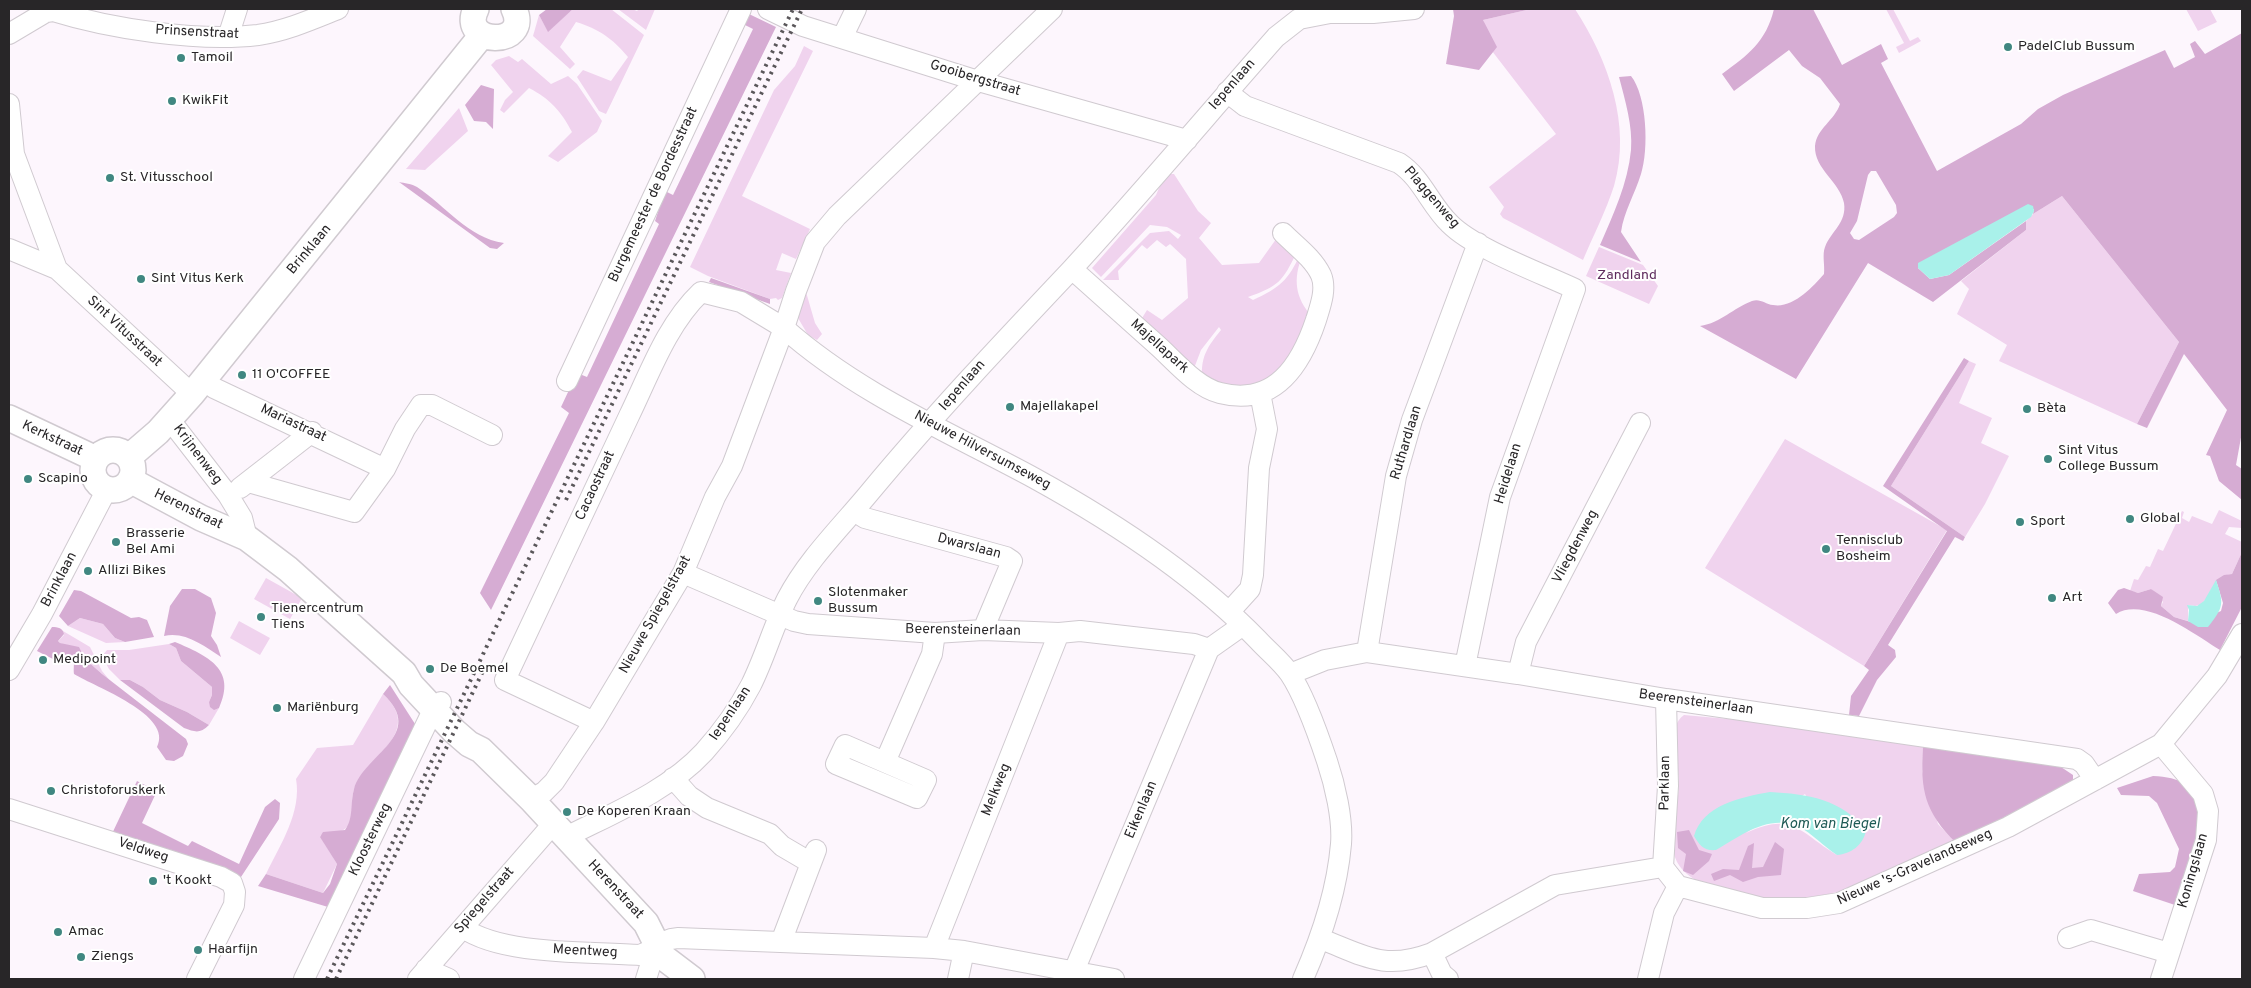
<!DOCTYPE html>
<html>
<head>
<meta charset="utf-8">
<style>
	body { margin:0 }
	#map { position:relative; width:2251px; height:988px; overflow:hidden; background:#fdf6fd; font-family:Overpass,sans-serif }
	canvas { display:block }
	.frame { position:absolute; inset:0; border:10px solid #282628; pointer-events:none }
</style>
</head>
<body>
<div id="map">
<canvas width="2251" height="988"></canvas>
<div class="frame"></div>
</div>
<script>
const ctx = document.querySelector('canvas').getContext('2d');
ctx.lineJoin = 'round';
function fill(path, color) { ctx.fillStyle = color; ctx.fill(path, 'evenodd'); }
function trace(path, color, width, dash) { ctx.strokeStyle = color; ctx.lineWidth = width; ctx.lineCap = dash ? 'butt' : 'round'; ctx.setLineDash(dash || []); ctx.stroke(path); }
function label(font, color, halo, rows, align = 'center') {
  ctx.font = font + ' Overpass,sans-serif'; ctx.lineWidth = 4; ctx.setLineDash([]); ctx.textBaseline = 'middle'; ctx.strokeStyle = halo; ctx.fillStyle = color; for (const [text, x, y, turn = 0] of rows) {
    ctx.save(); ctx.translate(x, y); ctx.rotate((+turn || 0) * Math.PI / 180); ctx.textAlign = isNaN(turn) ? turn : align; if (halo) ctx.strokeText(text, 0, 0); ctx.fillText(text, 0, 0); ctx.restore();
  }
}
fill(new Path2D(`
	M573 9H611L644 35 606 114 599 111 577 77 583 70 611 81 628 57C612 38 599 29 576 22L560 47 575 64 570 69 533 36 539 15 548 31Z
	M618 9H632L637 11 639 9H655L646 30Z
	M1531 9H1575C1608 60 1632 125 1614 186 1606 211 1593 236 1583 260L1503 218 1500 214 1504 207 1489 187 1556 134 1492 51 1483 20Z
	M1886 9H1893L1910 41 1918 37 1921 41 1899 53 1896 47 1904 43Z
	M2186 9H2210L2217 22 2198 31Z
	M804 46 813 51 742 196 810 229 796 259 782 253 776 270 791 273 782 298 778 300 776 298 770 299 708 276 690 267 774 90 795 66Z
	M509 56 518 62 522 59 551 84 568 76 577 84 602 121 597 132 558 162 548 156 572 132C561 111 550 99 529 88L504 113 500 110 505 100 513 92 491 65 496 60Z
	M459 108 468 131 425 170 406 169Z
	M1165 174H1174L1198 211 1211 223 1199 238 1222 265 1259 263 1279 235 1297 252C1282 282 1279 286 1248 297L1253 300C1279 288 1289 280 1300 254L1302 256C1293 280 1295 297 1312 317L1278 378 1242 390 1202 377C1201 356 1208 346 1221 330L1219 327 1201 350 1193 371 1139 323 1147 310 1162 320 1188 298 1186 259 1170 244 1166 247 1157 240 1147 249 1142 245 1118 271 1119 280H1103L1150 233 1169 231 1178 239 1181 235 1167 227 1150 225 1101 277 1092 268 1156 195Z
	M2062 196 2179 342 2137 424 1999 361 2007 345 1957 314 1969 289 1961 281 2026 230V221L2033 214Z
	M1599 247 1643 265 1658 286 1649 304 1586 276Z
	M806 292 815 323 822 334 817 340 808 335 798 318Z
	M1969 361 1976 364 1959 403 1992 418 1981 443 2009 456 1985 504 1965 537 1891 486Z
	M1785 439 1947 530 1864 666 1705 568Z
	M2219 510 2242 521V528L2229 527 2225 534 2242 542V552L2232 574C2207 577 2212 605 2195 606 2193 606 2190 605 2188 605V621L2174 617 2161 606 2163 602 2151 589 2138 593 2130 591 2134 579 2138 580 2146 566 2150 567 2158 549 2163 551 2182 511 2184 512 2182 518 2189 522 2192 516 2212 524Z
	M266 578 302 598 290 619 254 599Z
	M80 618 103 624 115 638 125 642 106 643 68 626Z
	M239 621 270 638 260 655 230 638Z
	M63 631 90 647 102 671 112 683 85 659 83 652 60 643 58 641 64 635Z
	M169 644 176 648 181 661 212 687V695L209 702 214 709 219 708 209 725 187 712 160 700 143 687 130 680H120L109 669 102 656 107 650H129Z
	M383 694C424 732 370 754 355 787 349 799 356 819 346 828 341 833 328 834 320 836L337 864 323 893 266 874C280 845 302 812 296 779L317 748 353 745Z
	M1684 715 1740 720 1923 747 1922 771 1938 824 1956 843C1895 871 1846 900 1777 899 1763 899 1749 895 1735 893 1715 889 1688 882 1677 862 1665 836 1680 807 1679 779 1678 761 1666 727 1684 715ZM1805 794 1837 855C1799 832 1793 811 1746 833Z`), '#f0d3ee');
fill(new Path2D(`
	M547 9H573L548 32 539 15Z
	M1453 9H1531L1483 20 1497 47 1479 70 1446 64 1454 16Z
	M1774 9H1813L1842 65 1881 44 1888 59 1881 63 1937 171 2021 124 2038 109 2063 95 2165 50 2174 68 2195 57 2190 44 2195 41 2205 54 2242 33V432L2236 465 2242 469V500L2219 481 2210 456 2206 455 2227 410 2184 354 2147 428 2137 424 2179 342 2062 196 2033 214 2034 209 1918 268 1930 279 1949 275 2026 221V230L1933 302 1868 263 1796 379 1700 326C1721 323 1733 308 1752 301 1760 298 1765 304 1773 305 1792 309 1813 287 1824 274 1825 265 1822 255 1825 247 1831 231 1847 223 1844 203 1840 182 1814 169 1815 146 1816 129 1835 120 1840 104L1820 78 1802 66 1789 50 1734 91 1722 74C1748 55 1766 42 1774 9ZM1871 171H1876L1896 205 1897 213 1894 217 1859 240 1854 239 1850 233 1857 221 1868 175Z
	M749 14 776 27 491 610 480 593 569 413 561 407 577 373 587 377 659 224 655 221 665 191 673 195 753 29 743 24Z
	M1631 76C1647 96 1649 149 1641 174 1635 194 1624 211 1621 232L1641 262 1600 245C1613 215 1628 183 1631 150 1633 126 1625 100 1619 77Z
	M481 85 494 89 493 129 486 122 474 121 465 105Z
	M399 182C404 183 412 184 417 187 446 206 468 238 504 243L497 249 490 248Z
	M711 278 770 299V304L709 282Z
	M1964 358 1969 361 1891 486 1965 537 1963 541 1955 537 1888 645 1895 650 1896 657 1877 680 1859 716 1849 715 1851 696 1869 670 1864 666 1947 531 1883 486Z
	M2242 552V607L2220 650C2195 635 2145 596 2116 614L2108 603 2118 590 2124 588 2138 593 2151 589 2163 597 2161 606 2174 617 2194 623 2221 611 2223 603 2216 580 2224 575 2232 574Z
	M182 589H195L211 598 216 613 211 636 217 645 221 657C204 646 185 631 164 636L170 606Z
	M74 590 81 591 131 618 139 617 147 620 154 637 125 642 115 638 103 624 80 618 68 626 59 616Z
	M52 627C58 627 63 628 64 634L58 641 60 643 79 647 85 659 102 674 186 739 188 744 183 756 174 761 166 760 157 747C174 715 95 687 74 674 73 664 77 661 66 656L57 661 37 651Z
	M175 642C208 656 237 669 219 708L214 710 210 707 209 702 212 695V687L181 661 176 648 169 644Z
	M120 680H130L143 687 160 700 187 712 209 725C200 734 195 732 184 728Z
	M390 685 417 727 328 907 258 886 266 874 323 893 330 884 337 864 320 837 323 832 345 830C354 818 350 803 354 789 364 754 427 735 383 694Z
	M1923 747 2061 767 2073 775V783L1956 843C1925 812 1920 791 1923 747Z
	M2153 776C2180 777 2197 785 2201 815 2202 825 2179 890 2175 905L2133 891 2139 874 2170 872 2175 867 2179 849 2157 803 2149 796 2121 795 2117 788Z
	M137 781 157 791 142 823 188 846 192 841 239 864 265 807 275 799 280 803 279 819 241 877 109 840Z
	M1689 830 1699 850 1712 854 1709 861 1693 875 1683 871 1686 854 1678 848 1677 832Z
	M1775 842 1784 849 1781 875 1758 877 1743 882 1730 875 1714 881 1711 874 1723 869 1739 870 1748 846 1754 843 1752 868 1763 867Z`), '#d6acd3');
fill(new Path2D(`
	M2028 204 2033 206 2034 211 2031 217 1949 275 1930 279 1918 268V263Z
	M2216 580C2224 604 2224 607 2208 627H2198L2188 621 2189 610 2187 605 2197 606 2204 601Z
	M1770 792C1807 794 1843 799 1866 831 1863 845 1851 854 1837 855 1824 847 1812 833 1799 827 1769 813 1740 836 1716 850 1704 851 1700 846 1694 836 1703 805 1741 797 1770 792Z`), '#a9f1ea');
const minor = new Path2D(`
	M768 9 803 26 978 81 1187 140
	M1052 9 837 216 815 242 796 291 784 328C857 393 949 432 1034 478 1114 522 1194 574 1258 640 1268 651 1282 662 1290 674 1304 695 1319 737 1327 761 1335 785 1343 819 1341 844 1337 891 1322 936 1303 979
	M9 34 46 12 53 11C111 29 198 42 258 35 286 31 313 19 338 9
	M228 37 237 9
	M842 38 856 9
	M1227 92 1245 106 1399 163C1422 178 1430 205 1450 224 1475 249 1541 273 1575 289L1500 497 1465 666
	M9 104 14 154 57 269 192 394
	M9 249 57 269
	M1072 269C1100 294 1128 319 1157 345 1175 361 1196 387 1220 393 1275 407 1301 365 1316 320 1320 307 1327 289 1321 275 1313 258 1296 246 1283 233
	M204 378 214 388 385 469
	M567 381 741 9
	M170 420 228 495 242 518 247 538
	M248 482 354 512 385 469 405 429 421 405H432L492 435
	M240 488 312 432
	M854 511 865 518 1006 557 1012 561 983 630
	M683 573 794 621 808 624 935 633 983 630 1059 633 1080 631 1194 644 1209 649
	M1230 611 1250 589 1253 575 1259 468 1267 429 1260 393
	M1209 649 1243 625
	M1367 652 1396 476 1412 420 1478 243
	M9 670 42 614 107 489
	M1290 674 1325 660 1367 652 1518 674 1666 699 2077 759 2084 764 2095 780
	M1518 674 1526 642 1640 423
	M2161 744 2203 794 2208 811 2206 840 2161 979
	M845 745 926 780 917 798 836 764Z
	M885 762 932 654 935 633
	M673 778 689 796 707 808 770 834 782 846 811 863
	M531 799 544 792 554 782 594 722 683 573 715 497 732 466 784 328 741 302 701 292C667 324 649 375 629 416 587 504 546 592 505 680L594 722
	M9 809 221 877 232 883 235 892 234 905 197 979
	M566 837C613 813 668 791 704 752 722 732 739 708 751 685 765 657 773 627 787 599 807 560 842 526 870 492 934 415 1002 343 1071 270 1141 194 1208 114 1276 37L1299 19 1330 13H1373L1414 9
	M1663 867 1678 886 1762 908H1807L1839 903 2008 827 2161 744 2217 676 2242 634
	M1663 867 1668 786 1666 699
	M463 928C504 956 589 951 640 955 654 950 661 939 678 938L934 948 964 951 1114 979
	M2068 938 2091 930 2169 953
	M1321 939C1365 956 1384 971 1432 953L1555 885 1663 867
	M781 942 816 850
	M934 948 1059 633
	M1432 953 1442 974 1448 979
	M426 969 449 979
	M1074 971 1209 649
	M304 979 433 710 441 702
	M418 979 553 824
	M646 979 657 944
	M958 979 964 951
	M1648 979 1664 913 1678 886`);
const major = new Path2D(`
	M476 9C458 46 532 48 514 9
	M9 418 96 459
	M93 470a20 20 0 1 1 40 0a20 20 0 1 1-40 0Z
	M129 457 158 432 192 394 482 35
	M130 480 201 518 247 538 288 569 404 673 411 685 454 731 469 744 481 750 531 799 646 923 663 957 692 979`);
trace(minor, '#d0cad0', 22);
trace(major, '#d0cad0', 28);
trace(minor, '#fff', 20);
trace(major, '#fff', 25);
trace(new Path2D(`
	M566 500 802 9
	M327 979 793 9
	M336 979 483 671`), '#5a575a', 4, [2.5, 5]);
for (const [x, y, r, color] of [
	[2008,47,5,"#408781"],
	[181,58,5,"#408781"],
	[172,101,5,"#408781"],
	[110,178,5,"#408781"],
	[141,279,5,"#408781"],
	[242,375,5,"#408781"],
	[1010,407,5,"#408781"],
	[2027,409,5,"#408781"],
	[2048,459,5,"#408781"],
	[28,479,5,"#408781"],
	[2130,519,5,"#408781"],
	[2020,522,5,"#408781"],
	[116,542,5,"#408781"],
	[1826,549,5,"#408781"],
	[88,571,5,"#408781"],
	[2052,598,5,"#408781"],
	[818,601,5,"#408781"],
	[261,617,5,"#408781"],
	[43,660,5,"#408781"],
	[430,669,5,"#408781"],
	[277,708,5,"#408781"],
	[51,791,5,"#408781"],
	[567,812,5,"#408781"],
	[153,881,5,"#408781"],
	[58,932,5,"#408781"],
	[198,950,5,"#408781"],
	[81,957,5,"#408781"]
]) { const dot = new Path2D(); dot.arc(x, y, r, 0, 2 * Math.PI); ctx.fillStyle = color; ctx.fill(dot); trace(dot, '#fff', 2); }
label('14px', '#282628', '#fff', [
	["Prinsenstraat",197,33,3],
	["Gooibergstraat",975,79,17],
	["Iepenlaan",1233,85,-49],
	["Burgemeester de Bordesstraat",654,195,-65],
	["Plaggenweg",1431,198,49],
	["Brinklaan",310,250,-50],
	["Sint Vitusstraat",124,332,43],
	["Majellapark",1159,347,42],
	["Iepenlaan",963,386,-49],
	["Mariastraat",293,424,25],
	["Kerkstraat",52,439,25],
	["Ruthardlaan",1407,443,-73],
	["Nieuwe Hilversumseweg",982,451,28],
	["Krijnenweg",197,455,53],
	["Heidelaan",1509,474,-73],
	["Cacaostraat",596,486,-65],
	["Herenstraat",188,510,26],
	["Dwarslaan",969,547,15],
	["Vliegdenweg",1576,547,-62],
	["Brinklaan",60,580,-62],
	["Nieuwe Spiegelstraat",656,615,-61],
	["Beerensteinerlaan",963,631,1],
	["Beerensteinerlaan",1696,703,8],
	["Iepenlaan",731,714,-56],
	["Parklaan",1666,783,-89],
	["Melkweg",997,790,-68],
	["Eikenlaan",1142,810,-67],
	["Kloosterweg",371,840,-64],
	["Veldweg",143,851,18],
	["Nieuwe 's-Gravelandseweg",1915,868,-24],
	["Koningslaan",2194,871,-74],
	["Herenstraat",615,890,47],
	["Spiegelstraat",485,901,-49],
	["Meentweg",585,952,3]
]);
label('14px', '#282628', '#fff', [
	["PadelClub Bussum",2018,47],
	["Tamoil",191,58],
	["KwikFit",182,101],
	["St. Vitusschool",120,178],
	["Sint Vitus Kerk",151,279],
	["11 O'COFFEE",252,375],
	["Majellakapel",1020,407],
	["Bèta",2037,409],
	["Sint Vitus",2058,451],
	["College Bussum",2058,467],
	["Scapino",38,479],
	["Global",2140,519],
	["Sport",2030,522],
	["Brasserie",126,534],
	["Bel Ami",126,550],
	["Tennisclub",1836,541],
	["Bosheim",1836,557],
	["Allizi Bikes",98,571],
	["Slotenmaker",828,593],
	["Bussum",828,609],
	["Art",2062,598],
	["Tienercentrum",271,609],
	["Tiens",271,625],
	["Medipoint",53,660],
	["De Boemel",440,669],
	["Mariënburg",287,708],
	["Christoforuskerk",61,791],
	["De Koperen Kraan",577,812],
	["'t Kookt",163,881],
	["Amac",68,932],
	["Haarfijn",208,950],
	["Ziengs",91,957]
], 'left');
label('14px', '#5e2b5d', '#fff', [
	["Zandland",1627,276]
]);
label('italic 15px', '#1e5a55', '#fff', [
	["Kom van Biegel",1830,825]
]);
</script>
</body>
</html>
